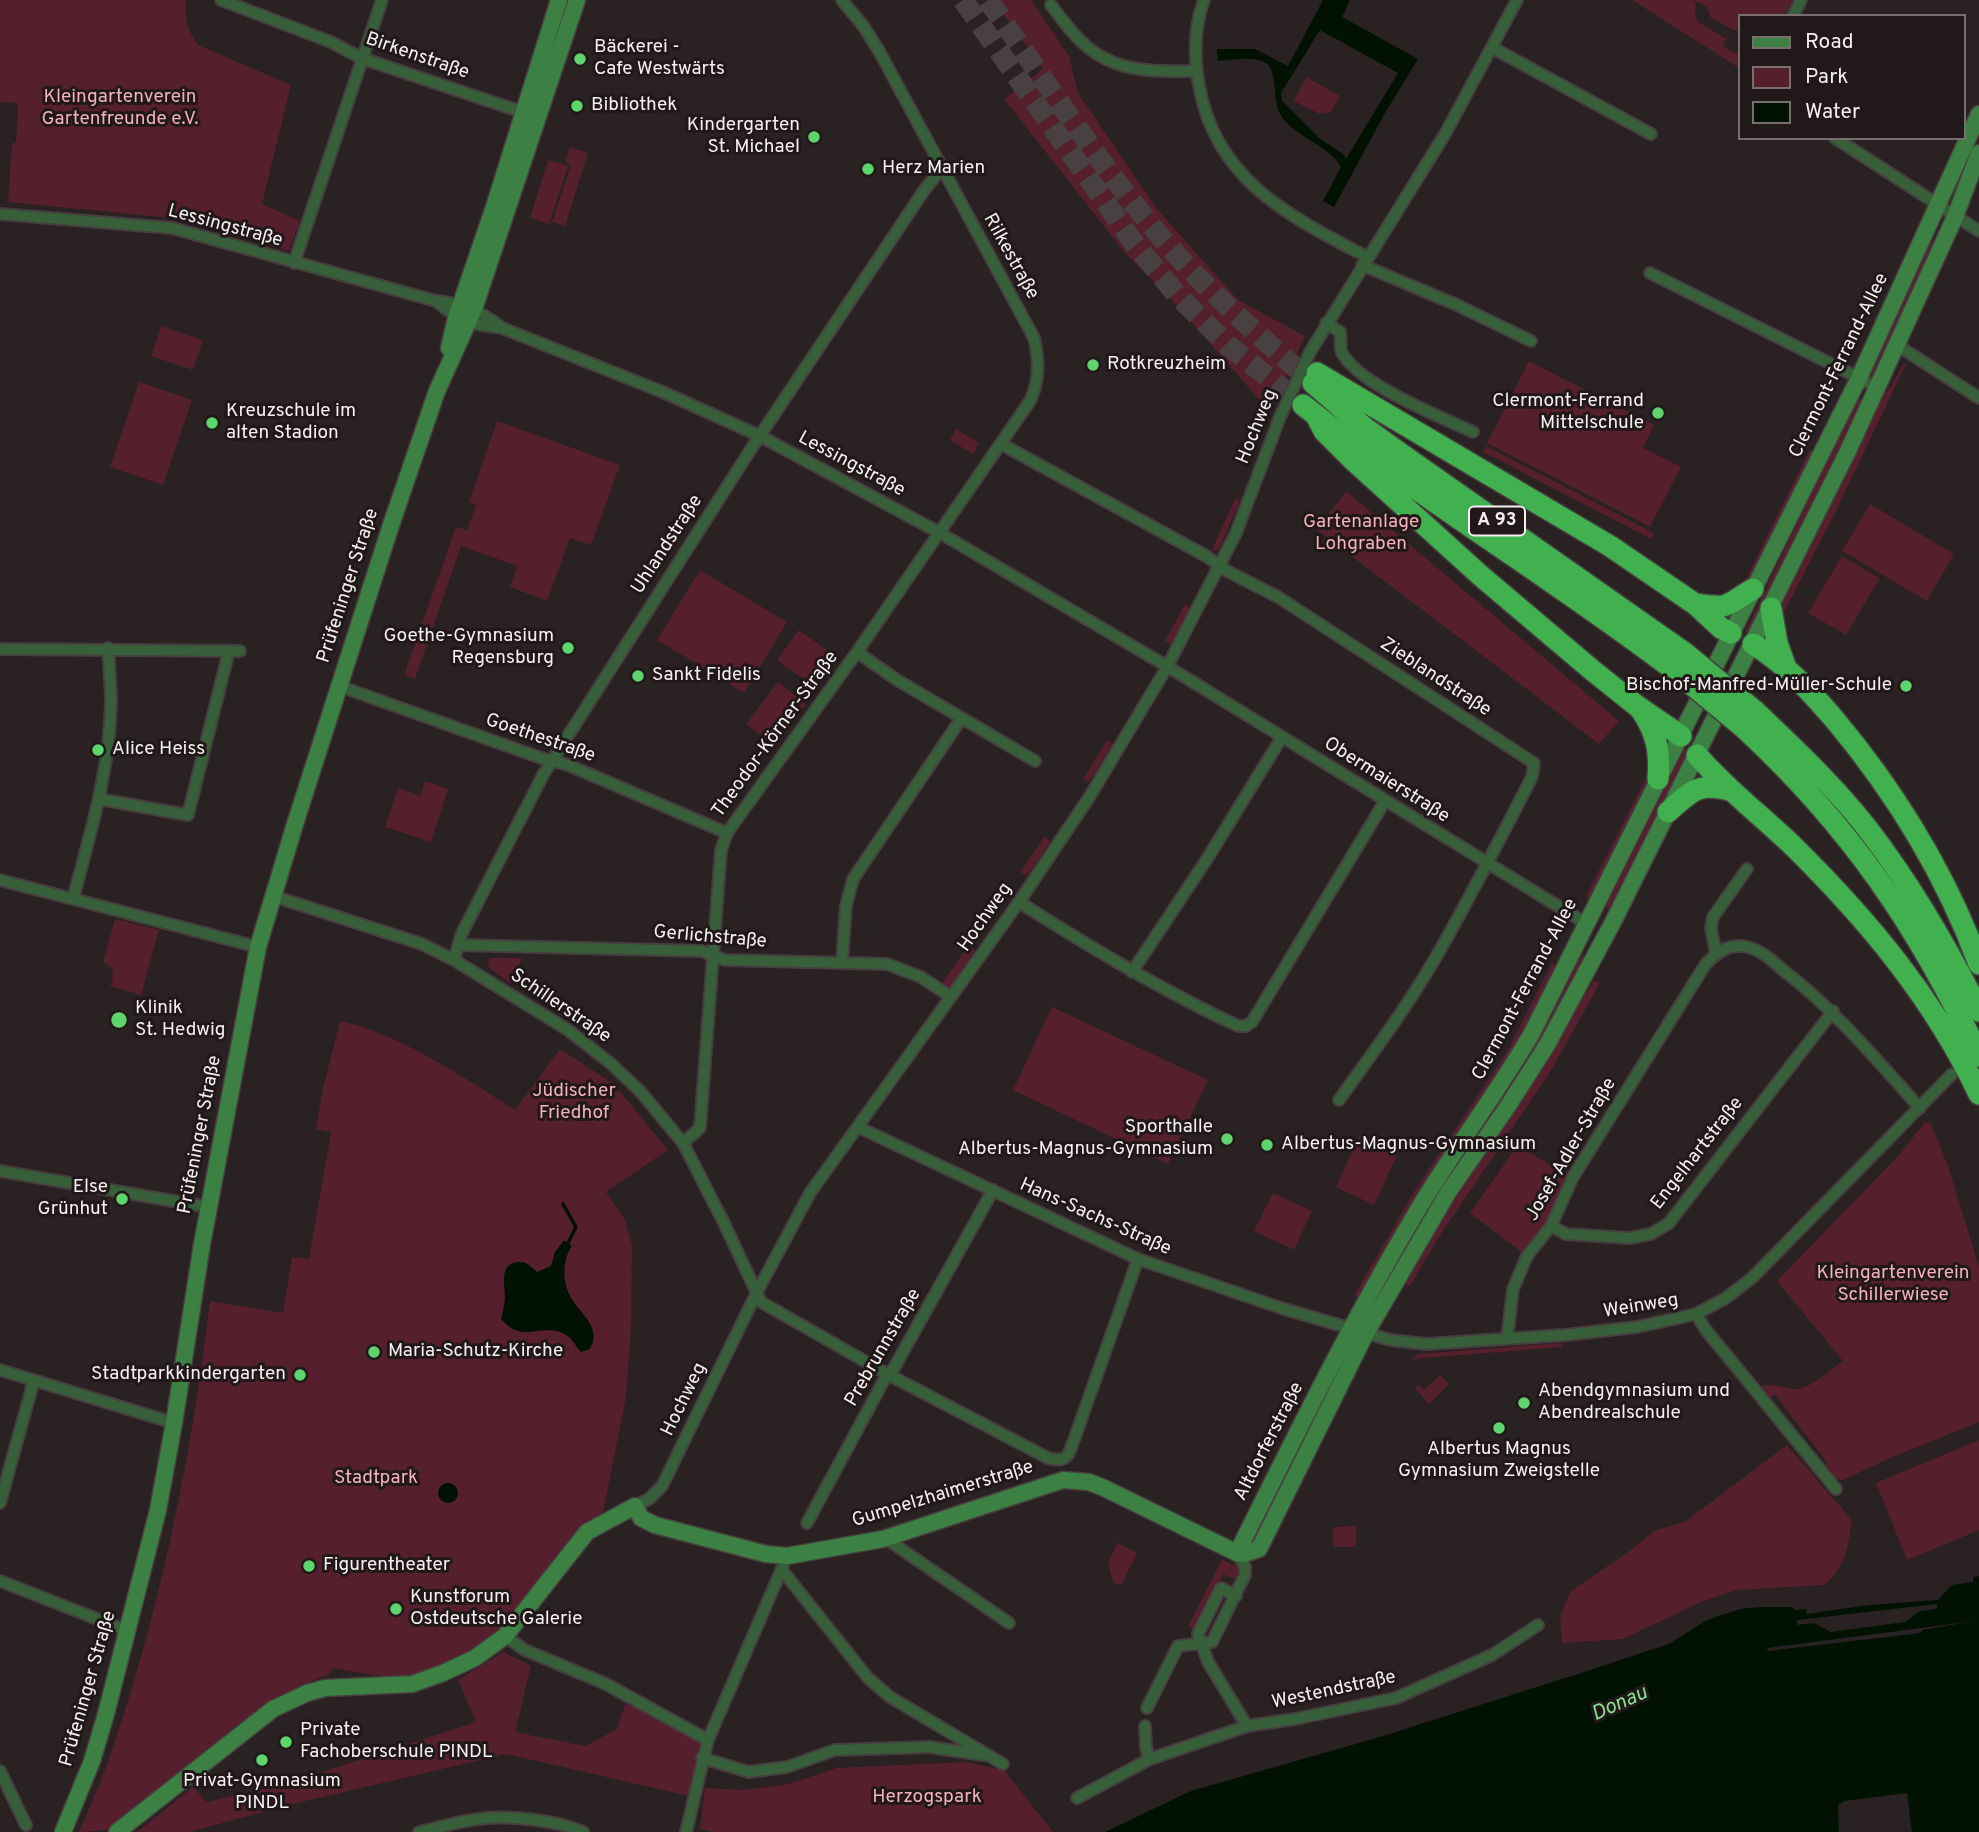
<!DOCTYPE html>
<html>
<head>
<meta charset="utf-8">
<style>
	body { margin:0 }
	#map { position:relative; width:1979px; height:1832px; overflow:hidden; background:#292122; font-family:Overpass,sans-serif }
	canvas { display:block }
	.legend { position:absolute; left:1738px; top:14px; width:228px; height:126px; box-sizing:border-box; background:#201819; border:2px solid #766e6f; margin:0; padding:9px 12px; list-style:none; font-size:21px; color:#f6f0f1 }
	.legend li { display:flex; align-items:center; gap:14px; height:35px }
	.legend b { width:35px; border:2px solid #766e6f }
</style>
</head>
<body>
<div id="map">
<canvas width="1979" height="1832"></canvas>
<ul class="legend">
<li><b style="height:9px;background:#3d8044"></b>Road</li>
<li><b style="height:19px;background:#551f2d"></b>Park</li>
<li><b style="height:19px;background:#011203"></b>Water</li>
</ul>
</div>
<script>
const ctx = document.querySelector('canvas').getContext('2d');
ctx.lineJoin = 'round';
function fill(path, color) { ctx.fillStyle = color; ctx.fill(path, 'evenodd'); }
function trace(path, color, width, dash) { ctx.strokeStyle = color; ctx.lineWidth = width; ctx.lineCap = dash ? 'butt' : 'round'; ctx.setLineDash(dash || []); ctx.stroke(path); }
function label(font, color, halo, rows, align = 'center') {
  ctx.font = font + ' Overpass,sans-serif'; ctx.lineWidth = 6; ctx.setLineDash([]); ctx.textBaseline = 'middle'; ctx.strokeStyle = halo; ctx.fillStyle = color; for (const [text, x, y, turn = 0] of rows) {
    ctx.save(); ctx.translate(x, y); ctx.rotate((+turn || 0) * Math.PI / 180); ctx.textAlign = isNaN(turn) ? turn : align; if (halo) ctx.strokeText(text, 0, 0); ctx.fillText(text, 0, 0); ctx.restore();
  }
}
fill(new Path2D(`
	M0 0H187C182 14 189 33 198 45L291 85 262 204 300 221 289 251 198 223 171 218 8 202 12 143H16L18 103 0 102Z
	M993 0H1031L1069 56 1078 93 1157 209 1238 300 1305 336 1270 412 1173 301 1126 254 1004 99 1043 69Z
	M1632 0H1692L1696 3 1695 10 1697 21 1726 39 1723 46 1739 55V68Z
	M1694 0H1793L1784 16H1739V31L1733 30 1710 17 1707 7Z
	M1306 77 1340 96 1331 112 1320 114 1294 101Z
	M570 147 588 153 565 226 552 222 571 165 565 162Z
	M548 160 568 166 549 224 530 218Z
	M1932 240 1934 241 1875 374 1869 376Z
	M161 326 203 340 193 370 151 356Z
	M1529 361 1654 425 1643 448 1681 467 1650 527 1487 443Z
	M1903 364H1906L1835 513 1778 624 1782 603 1789 586 1881 398 1892 385Z
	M139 382 192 400 163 485 110 467Z
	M1859 394 1861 401 1844 437 1841 455 1752 635 1745 632C1784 553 1820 473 1859 394Z
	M497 421 620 465 591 545 570 538 547 601 510 587 517 566 461 546 415 679 404 675 456 527 467 530 476 505 469 502Z
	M956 429 979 443 973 454 950 440Z
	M1486 446 1654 533 1651 539 1483 452Z
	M1812 450 1814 454 1743 591 1737 597 1809 451Z
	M1346 491 1619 721 1599 744 1317 530Z
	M1235 499 1240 501 1219 549 1211 552Z
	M1870 504 1954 554 1927 601 1842 551Z
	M1842 556 1880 578 1846 635 1808 613Z
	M700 570 787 622 744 693 657 640Z
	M1185 604 1191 608 1172 645 1165 641Z
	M799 630 839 659 817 689 777 660Z
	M778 682 806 704 774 745 746 724Z
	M1107 740 1113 744 1089 782 1083 779Z
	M1686 748 1689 753 1613 913 1603 907 1683 749Z
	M1650 770H1655C1634 813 1611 855 1589 898L1586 896Z
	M425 781 448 789 431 842 385 827 398 788 420 796Z
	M1045 836 1050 842 1027 876 1020 872Z
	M115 919 159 930 141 995 110 986 113 977 112 968 103 962Z
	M969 944 975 950 950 987 941 985Z
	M1580 954 1590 959 1554 1024 1392 1275 1422 1217 1520 1069Z
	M490 958H522L511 984 487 966Z
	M1552 963 1558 967 1520 1046 1381 1257 1357 1298 1354 1296 1412 1195 1508 1050Z
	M1594 980 1600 983 1552 1069 1437 1240 1410 1286 1403 1283C1462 1185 1529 1093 1584 993H1587Z
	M1052 1007 1208 1080 1168 1164 1013 1090Z
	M340 1021C397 1032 466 1079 515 1110L560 1049 614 1084 668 1150 606 1192 625 1220 632 1246 631 1328 626 1397 603 1512 576 1530 496 1637 426 1673C395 1681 365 1674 334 1668L328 1675 301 1685 272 1704 110 1830 79 1832C90 1806 102 1780 111 1753 161 1607 192 1454 210 1301L283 1313 292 1257 309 1259 331 1132 316 1129 323 1088Z
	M1925 1122 1931 1124 1948 1166 1979 1267V1422L1895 1456 1843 1480C1833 1480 1829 1473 1823 1466L1827 1462 1775 1395 1770 1398 1761 1386C1774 1383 1782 1388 1794 1389 1810 1390 1830 1370 1843 1361L1777 1281 1899 1155Z
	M1361 1133 1399 1151 1374 1205 1336 1187Z
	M1517 1146 1573 1177 1551 1226 1527 1256 1470 1213Z
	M1273 1193 1312 1211 1294 1250 1254 1231Z
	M1561 1343 1562 1347 1412 1359 1418 1354Z
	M1440 1375 1449 1384 1429 1404 1415 1388 1418 1385 1424 1390Z
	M1979 1440V1530L1907 1560 1876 1483Z
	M1787 1445 1852 1520C1848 1544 1846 1571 1823 1585L1737 1590 1703 1601 1623 1639 1562 1643 1560 1617 1570 1592 1628 1552 1654 1531 1686 1521Z
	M1356 1526V1547H1333V1527Z
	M1117 1543 1137 1553 1121 1586 1113 1582 1108 1564Z
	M1222 1559 1242 1569 1238 1581 1223 1574 1195 1630 1188 1626Z
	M503 1652 531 1666 515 1732 585 1746 617 1729 627 1699 704 1742 689 1796 506 1754 293 1804 189 1832H137L193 1787 207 1802 301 1779 476 1722 458 1680Z
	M965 1762 1004 1770 1053 1832H713L700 1829 705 1788 742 1790 785 1785 837 1768Z`), '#551f2d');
fill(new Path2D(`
	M1323 0H1350L1342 17 1418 59 1385 113 1334 207 1323 201 1341 167C1328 143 1294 138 1280 114 1273 101 1277 70 1266 63 1253 55 1232 61 1218 61L1217 49H1255L1288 66ZM1320 30 1398 73 1346 159 1343 154 1319 138 1282 101 1281 93Z
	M564 1240 572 1246C563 1258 562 1280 569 1294 578 1313 603 1326 590 1349L581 1352C577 1348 574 1342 570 1338 546 1318 524 1347 501 1319 503 1311 505 1303 505 1296 505 1284 499 1265 517 1262 526 1261 530 1266 537 1272L551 1266 555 1252Z
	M438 1493a10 10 0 1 1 20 0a10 10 0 1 1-20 0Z
	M1979 1576V1832H1912L1907 1793 1844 1801 1838 1805 1839 1832H1105L1191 1791 1380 1737 1587 1671 1669 1644 1707 1620 1740 1609 1760 1607H1793L1794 1610 1806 1609 1807 1614 1869 1605 1938 1600 1952 1585 1973 1582V1577ZM1937 1604V1609L1920 1611 1905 1622 1831 1632 1814 1623 1797 1625V1620ZM1975 1621 1922 1630 1921 1633 1768 1651 1767 1648Z`), '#011203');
trace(new Path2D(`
	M563 1204 576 1227 568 1243`), '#011203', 3.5);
trace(new Path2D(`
	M963 0 1134 243 1177 295 1230 347 1303 405
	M988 0C1041 75 1092 153 1150 224 1198 283 1256 333 1313 383`), '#484041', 21, [21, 10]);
const street = new Path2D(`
	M221 0 331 42 361 58 525 113
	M1204 0C1194 27 1194 57 1199 85 1215 180 1289 216 1367 257
	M1051 5C1061 18 1071 32 1083 43 1114 73 1156 72 1196 71
	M1793 16 1801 0
	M1493 48 1651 134
	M1835 138 1979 231
	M0 214 172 228 436 301C465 304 479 310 502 328L665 393 760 436 940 533 1175 671 1587 924
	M294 263 382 0
	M1362 265 1457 305 1531 341
	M1650 273 1877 387
	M436 301C460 321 471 325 502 328
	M1326 323 1340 332C1342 339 1339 348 1342 353 1361 386 1439 416 1473 432
	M1897 345 1979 398
	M1001 444 1206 556 1227 571 1278 597 1534 763 1532 777C1500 839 1468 902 1433 962 1405 1010 1371 1055 1339 1100
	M0 649 240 651
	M857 652 897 680 1035 761
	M339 686 541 758 568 765 727 833
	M99 799 188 815 229 651
	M0 880 258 947
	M273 896 422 944 454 960 568 1030 610 1063 640 1091 683 1143 724 1223 761 1302 889 1375 1048 1458C1058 1460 1065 1462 1070 1451L1138 1259
	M73 899C90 834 110 770 111 702 111 684 109 666 108 648
	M1019 902C1090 947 1161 990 1238 1026H1246L1252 1022 1385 801
	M458 945 702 951 725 960 887 964 921 977 951 997
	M1716 954 1711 928 1713 917 1747 869
	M454 960 462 933 543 775 751 449 925 189 942 168
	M842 962 846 906 853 879 961 719
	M1132 972 1207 859 1282 737
	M858 1127 1138 1259 1281 1308 1390 1340 1426 1344 1565 1335 1637 1327 1696 1314 1726 1298 1752 1278 1952 1074
	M683 1143 700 1128 721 850 727 833 857 652 1030 401C1040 380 1039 360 1034 338L879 51 864 27 842 0
	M0 1171 208 1207
	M1551 1226 1566 1234 1629 1238 1651 1234 1669 1223 1833 1011
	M1696 1314 1706 1330 1836 1489
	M1507 1339 1513 1289 1527 1256 1551 1226 1573 1177 1705 965C1717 952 1729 943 1747 947 1761 950 1773 961 1783 970 1835 1010 1876 1059 1920 1108
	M0 1370 174 1423
	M0 1503 34 1380
	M635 1506 649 1499 662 1486 757 1292 810 1193 1019 902 1090 796 1167 667 1236 533 1280 417 1310 352 1445 134 1517 0
	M807 1523 883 1382 894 1368 993 1190
	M885 1538 1009 1623
	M782 1570 868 1678 890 1697 1003 1764
	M0 1581 128 1631
	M1236 1596 1221 1588 1198 1634 1208 1662 1247 1726
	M505 1636 525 1650 606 1684 708 1740
	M1147 1708 1178 1646 1212 1642 1245 1575V1567L1237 1553
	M1145 1726 1146 1748 1150 1759
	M702 1758 749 1772 787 1767 835 1750 929 1747 984 1755
	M0 1771 26 1825
	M1077 1798 1150 1759 1247 1726 1295 1719 1396 1698 1492 1655 1538 1625
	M419 1832C438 1828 459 1821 479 1819 508 1815 556 1820 583 1832
	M686 1832 708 1740 783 1566`);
const secondary = new Path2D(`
	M449 348 456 318 494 207 559 0
	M1237 1553C1295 1437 1352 1320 1419 1208 1454 1149 1497 1094 1532 1033L1859 378 1979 114
	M63 1832 92 1761 106 1714 158 1510 174 1423 202 1244 258 947 295 824 391 525 437 391 474 309 577 0
	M117 1832 273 1709 307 1693 325 1688 412 1684 443 1673 475 1658 505 1636 587 1532 635 1506 641 1518 655 1525 766 1554 787 1556 883 1539 1063 1480 1089 1482 1104 1488 1237 1553 1244 1554 1259 1549 1366 1333 1449 1191 1508 1106 1547 1045 1613 922 1848 451 1955 217 1979 153`);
const highway = new Path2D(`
	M1317 373 1610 546 1695 604 1721 628 1731 633
	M1313 383 1365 428 1414 463 1685 653
	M1303 405C1423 500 1553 578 1674 670
	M1316 415 1324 431 1353 460 1481 576 1592 670 1637 706 1681 736
	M1695 604C1731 609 1723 607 1753 589
	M1771 608 1777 643 1785 665
	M1753 644C1786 664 1810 691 1835 720 1896 793 1946 875 1979 964
	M1641 710C1657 733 1660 752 1658 779
	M1755 711C1794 748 1834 786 1867 828 1911 885 1947 947 1979 1011
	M1744 728C1849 825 1919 927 1979 1056
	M1697 755C1726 789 1762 816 1794 847 1868 920 1934 999 1979 1094
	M1668 812C1691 791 1700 781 1732 791`);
trace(street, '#463e3f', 14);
trace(secondary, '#463e3f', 19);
trace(highway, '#463e3f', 24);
trace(street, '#375f39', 10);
trace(secondary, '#3d8044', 16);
trace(highway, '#41b150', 21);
const highwayBridge = new Path2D(`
	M1685 653 1755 711
	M1674 670 1744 728`);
trace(highwayBridge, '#463e3f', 24, []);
trace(highwayBridge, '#41b150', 21);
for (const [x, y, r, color] of [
	[580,59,7,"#5ed56c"],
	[577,106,7,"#5ed56c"],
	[814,137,7,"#5ed56c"],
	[868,169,7,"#5ed56c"],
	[1093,365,7,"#5ed56c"],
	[1658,413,7,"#5ed56c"],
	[212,423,7,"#5ed56c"],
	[568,648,7,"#5ed56c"],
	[638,676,7,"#5ed56c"],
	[1906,686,7,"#5ed56c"],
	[98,750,7,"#5ed56c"],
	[119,1020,9,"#5ed56c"],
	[1227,1139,7,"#5ed56c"],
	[1267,1145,7,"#5ed56c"],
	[122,1199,7,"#5ed56c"],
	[374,1352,7,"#5ed56c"],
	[300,1375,7,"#5ed56c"],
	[1524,1403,7,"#5ed56c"],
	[1499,1428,7,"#5ed56c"],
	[309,1566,7,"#5ed56c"],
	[396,1609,7,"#5ed56c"],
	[286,1742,7,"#5ed56c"],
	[262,1760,7,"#5ed56c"]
]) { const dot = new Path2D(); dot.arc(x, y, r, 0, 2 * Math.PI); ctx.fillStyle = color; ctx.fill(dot); trace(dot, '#201819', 2.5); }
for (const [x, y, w] of [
	[1497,521,56]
]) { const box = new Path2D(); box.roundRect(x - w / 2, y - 14.5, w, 29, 5); ctx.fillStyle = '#201819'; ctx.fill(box); trace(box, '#f6f0f1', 2); }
label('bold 18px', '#f6f0f1', null, [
	["A 93",1497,521]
]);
label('19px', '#f6f0f1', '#201819', [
	["Bäckerei -",594,48],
	["Cafe Westwärts",594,70],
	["Bibliothek",591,106],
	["Kindergarten",800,126,"right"],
	["St. Michael",800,148,"right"],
	["Herz Marien",882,169],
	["Rotkreuzheim",1107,365],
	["Clermont-Ferrand",1644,402,"right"],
	["Mittelschule",1644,424,"right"],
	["Kreuzschule im",226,412],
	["alten Stadion",226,434],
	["Goethe-Gymnasium",554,637,"right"],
	["Regensburg",554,659,"right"],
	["Sankt Fidelis",652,676],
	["Bischof-Manfred-Müller-Schule",1892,686,"right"],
	["Alice Heiss",112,750],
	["Klinik",135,1009],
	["St. Hedwig",135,1031],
	["Sporthalle",1213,1128,"right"],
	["Albertus-Magnus-Gymnasium",1213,1150,"right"],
	["Albertus-Magnus-Gymnasium",1281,1145],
	["Else",108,1188,"right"],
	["Grünhut",108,1210,"right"],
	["Maria-Schutz-Kirche",388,1352],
	["Stadtparkkindergarten",286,1375,"right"],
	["Abendgymnasium und",1538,1392],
	["Abendrealschule",1538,1414],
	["Albertus Magnus",1499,1450,"center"],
	["Gymnasium Zweigstelle",1499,1472,"center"],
	["Figurentheater",323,1566],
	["Kunstforum",410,1598],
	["Ostdeutsche Galerie",410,1620],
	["Private",300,1731],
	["Fachoberschule PINDL",300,1753],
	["Privat-Gymnasium",262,1782,"center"],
	["PINDL",262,1804,"center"]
], 'left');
label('19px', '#f6f0f1', '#201819', [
	["Birkenstraße",417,57,19],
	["Lessingstraße",225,227,15],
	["Rilkestraße",1010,257,61],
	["Clermont-Ferrand-Allee",1840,366,-64],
	["Hochweg",1258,427,-68],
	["Lessingstraße",851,465,28],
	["Uhlandstraße",668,545,-57],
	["Prüfeninger Straße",349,586,-72],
	["Zieblandstraße",1435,678,33],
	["Theodor-Körner-Straße",776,735,-54],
	["Goethestraße",540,739,19],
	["Obermaierstraße",1386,781,32],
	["Hochweg",986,918,-55],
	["Gerlichstraße",710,938,5],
	["Clermont-Ferrand-Allee",1526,990,-62],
	["Schillerstraße",560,1007,34],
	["Prüfeninger Straße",201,1135,-79],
	["Josef-Adler-Straße",1572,1150,-60],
	["Engelhartstraße",1698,1154,-52],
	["Hans-Sachs-Straße",1095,1218,24],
	["Weinweg",1641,1307,-9],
	["Prebrunnstraße",884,1348,-60],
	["Hochweg",685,1400,-64],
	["Altdorferstraße",1270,1442,-63],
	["Gumpelzhaimerstraße",943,1495,-17],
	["Prüfeninger Straße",89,1689,-74],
	["Westendstraße",1334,1691,-12]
]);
label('19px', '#f6b0bd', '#201819', [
	["Kleingartenverein",120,98],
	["Gartenfreunde e.V.",120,120],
	["Gartenanlage",1361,523],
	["Lohgraben",1361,545],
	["Jüdischer",574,1092],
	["Friedhof",574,1114],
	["Kleingartenverein",1893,1274],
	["Schillerwiese",1893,1296],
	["Stadtpark",376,1479],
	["Herzogspark",927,1798]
]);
label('italic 21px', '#88df8f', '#201819', [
	["Donau",1620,1705,-24]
]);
</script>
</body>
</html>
